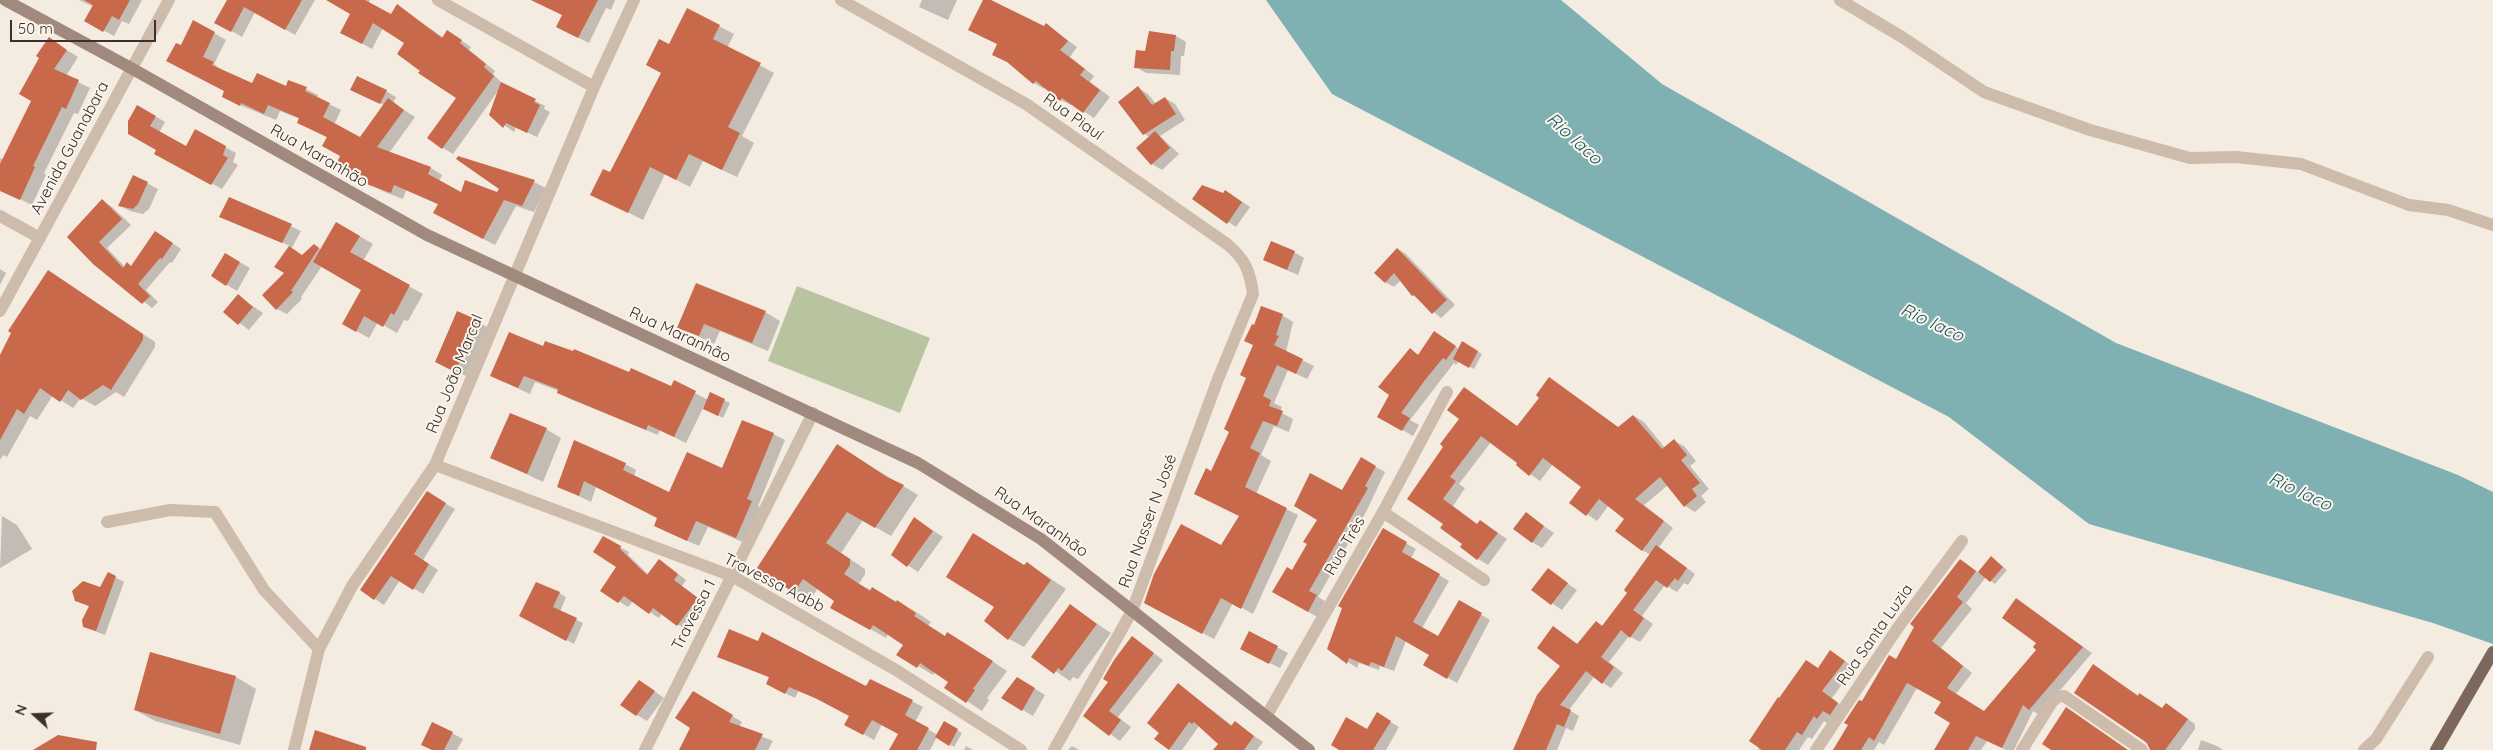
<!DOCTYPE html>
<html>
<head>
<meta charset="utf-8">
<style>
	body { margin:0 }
	#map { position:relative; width:2493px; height:750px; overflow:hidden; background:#f4ebe1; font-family:Quicksand,sans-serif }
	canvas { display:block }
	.north { position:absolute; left:10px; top:690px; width:50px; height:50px; -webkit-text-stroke:4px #fbf5ee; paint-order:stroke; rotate:290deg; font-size:14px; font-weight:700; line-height:20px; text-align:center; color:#3b302b }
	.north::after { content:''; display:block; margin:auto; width:18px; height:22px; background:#3b302b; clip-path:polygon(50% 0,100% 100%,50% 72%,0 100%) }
	.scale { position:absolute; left:10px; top:20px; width:146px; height:22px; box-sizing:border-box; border:2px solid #3b302b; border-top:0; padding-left:6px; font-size:15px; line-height:18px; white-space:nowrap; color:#3b302b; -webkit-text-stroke:4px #fbf5ee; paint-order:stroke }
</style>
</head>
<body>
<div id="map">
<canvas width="2493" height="750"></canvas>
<div class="north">N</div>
<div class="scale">50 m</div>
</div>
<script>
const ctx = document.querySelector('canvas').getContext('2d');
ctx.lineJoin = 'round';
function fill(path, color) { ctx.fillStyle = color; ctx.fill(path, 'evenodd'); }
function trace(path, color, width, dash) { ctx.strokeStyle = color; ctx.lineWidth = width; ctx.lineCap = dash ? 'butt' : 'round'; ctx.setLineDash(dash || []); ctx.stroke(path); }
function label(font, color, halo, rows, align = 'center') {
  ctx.font = font + ' Quicksand,sans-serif'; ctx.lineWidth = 4; ctx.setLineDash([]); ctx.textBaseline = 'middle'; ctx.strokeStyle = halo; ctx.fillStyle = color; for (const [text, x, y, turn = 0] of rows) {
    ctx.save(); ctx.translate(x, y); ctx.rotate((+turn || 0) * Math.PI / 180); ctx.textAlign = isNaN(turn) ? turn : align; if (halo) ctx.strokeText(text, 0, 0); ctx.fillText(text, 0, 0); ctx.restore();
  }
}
fill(new Path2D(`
	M797 286 930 338 900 413 768 361Z`), '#b8c4a0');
fill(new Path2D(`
	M1266 0H1561L1662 84 2116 343 2458 475 2493 492V644L2433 623 2089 524 1949 417 1332 94Z`), '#7fb0b2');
fill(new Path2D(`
	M79 0H142L129 24 122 21 114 36 86 21 94 7Z
	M228 0H315L295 35 255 12 242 37 216 22Z
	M328 0H370L368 3 391 15 397 6 444 38H458L471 47 469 50 495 71 493 74 503 84 545 106 544 109 550 112 537 137 516 127 514 132 490 115 498 91 453 154 443 148 457 97 421 70 406 43 383 28 372 49 352 38 351 13Z
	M531 0H615L611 10 606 8 589 43 567 32 563 15Z
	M922 0H957L948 20 919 7Z
	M984 0 1044 28 1047 25 1077 47 1070 57 1094 76 1090 82 1110 97 1094 118 1072 104 1071 105 1061 100 1045 87 1044 89 1034 83 998 44 980 36Z
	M687 10 734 34 727 48 774 73 742 136 754 143 737 177 703 161 690 187 665 174 643 220 592 194 611 174 663 74 669 46Z
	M1150 32 1176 36 1186 42 1184 56H1181L1180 75 1146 73 1136 67 1146 52Z
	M214 33 226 40 214 64 224 72 253 85 286 88 289 81 306 89 318 95 317 98 341 110 334 125 360 138 384 105 362 95 386 91 396 97 393 103 415 117 389 153 431 168 442 175 439 182 461 193 498 194 501 189 459 158 534 182 546 188 534 212 516 206 495 245 446 220 439 205 406 190 403 199 382 191 370 184 342 156 328 138 299 123 300 119 280 111 276 120 235 103 181 47Z
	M49 39 78 57 66 76 90 88 78 114 74 113 44 173 46 175 32 205 0 189V158L3 160 33 101Z
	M1138 88 1148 94 1156 104 1165 98 1175 104 1185 120 1160 136 1179 154 1162 170 1152 164 1150 137 1144 134Z
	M138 106 165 122 159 133 186 147 196 131 236 153 233 162 238 165 222 189 156 153 158 150Z
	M133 176 158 189 149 209 143 214 130 211 120 206Z
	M1226 191 1250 207 1236 227 1194 199 1223 195Z
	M230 198 301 231 291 249 303 256 314 245 322 250 337 223 373 244 363 261 423 294 408 321 404 320 397 333 378 322 369 338 344 324 363 289 322 266 301 297 302 299 287 314 277 309 286 273 276 267 290 246 220 216Z
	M102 201 111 206 131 225 107 248 125 267 128 264 132 267 164 238 181 249 172 263 170 262 146 290 158 302 152 308 94 263Z
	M1398 249 1406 254 1455 305 1441 318 1413 295 1401 280 1394 287 1385 282Z
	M1294 252 1304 258 1298 275 1275 265Z
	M225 254 250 268 237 291 212 276Z
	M0 269 6 273 0 285Z
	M61 279 155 342V347L124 397 116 392 95 406 81 398 73 408 53 395 37 420 30 416 7 457 3 455 0 460V358Z
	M238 296 263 313 249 330 225 312Z
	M765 312 780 321 768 351 720 331 714 344 679 327Z
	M1282 315 1293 322 1286 352 1314 366 1307 379 1288 370 1274 403 1282 407 1280 412 1293 419 1289 432 1274 426 1261 455 1271 461 1256 494 1298 515 1253 614 1233 603 1214 639 1156 609 1222 547 1240 516 1212 472Z
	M477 321 487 327 466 376 436 362Z
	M1444 339 1459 349 1462 343 1482 354 1474 369 1459 361 1456 365 1454 363 1410 420 1419 425 1413 436 1379 416 1391 395 1410 350 1419 355Z
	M543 348 671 388 674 382 708 400 711 394 730 403 723 418 703 408 686 443 660 430 658 435 570 399 558 393 559 391 535 382 530 394 491 376Z
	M1550 378 1619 428 1634 416 1644 422 1665 448 1674 441 1684 446 1696 461 1690 466 1709 489 1701 496 1706 502 1695 512 1685 506 1668 485 1644 505 1673 528 1659 547 1695 574 1688 585 1684 583 1677 592 1665 585 1642 616 1653 624 1640 642 1629 636 1609 662 1623 673 1611 688 1594 677 1569 710 1579 716 1573 731 1566 728 1557 750H1518L1562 666 1554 627 1579 645 1596 622 1603 626 1629 593 1651 555 1642 550 1626 519 1609 505 1597 521 1571 503 1583 487 1553 464 1540 481 1517 465 1519 463 1491 442 1459 484 1465 488 1453 506 1478 525 1480 521 1507 539 1488 565 1478 559 1445 524 1409 499 1445 447 1461 418 1464 389 1518 427 1540 397Z
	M546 429 561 438 543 482 492 458Z
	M773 434 785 440 758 506 762 509 747 544 708 527 699 546 667 532 659 518 596 487 591 502 558 486 625 464 636 470 634 476 670 494 723 470Z
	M838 446 918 495 891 536 863 520 841 553 865 569V574L859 584 913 610 931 622 928 626 946 637 963 642 1007 671 987 698 989 700 982 711 946 687 950 681 935 672 933 675 918 666 904 644 888 634 886 638 832 607 836 601 818 588 810 600 758 568Z
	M1361 459 1385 472 1366 512 1318 597 1325 601 1317 617 1274 591 1293 572 1319 520 1342 491Z
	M427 493 455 509 423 560 438 570 423 594 400 580 384 605 375 599Z
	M1526 514 1554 533 1542 548 1532 542Z
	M2 516 17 525 32 549 0 568Z
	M914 518 943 537 918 572 893 555Z
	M1383 530 1416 549 1411 558 1449 581 1422 628 1439 638 1460 602 1490 620 1457 683 1425 665 1430 655 1406 641 1394 671 1380 666 1379 670 1359 663 1357 668 1329 649Z
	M603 538 629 552 628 555 649 575 668 566 686 580 682 586 706 604 686 630 662 613 659 618 633 601 628 607 602 591 618 566Z
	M1992 558 2007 570 1995 584 1986 577 1966 603 1972 609 1941 648 1972 673 1956 694 1984 712 2038 650 2026 606 2092 653 2039 715 2033 711 2014 750H2006L1987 741 1981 750H1935L1952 723 1943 702 1917 688 1884 745 1879 742 1874 750H1835L1862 703 1896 661 1960 560 1979 573Z
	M1027 563 1066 589 1024 647 1009 639Z
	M1548 570 1577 590 1562 610 1533 590Z
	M109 574 124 582 105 635 84 627 90 607 76 600 101 589Z
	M559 593 566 597 560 612 583 623 574 644 527 619Z
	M1070 606 1111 633 1078 679 1073 677 1070 681 1033 656Z
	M1250 633 1288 653 1280 668 1252 654Z
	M1133 638 1163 660 1118 717 1131 727 1120 741 1084 715 1109 682Z
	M151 653 236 677 256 689 240 745 155 721 135 710Z
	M719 656 896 693 923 707 915 722 938 735 945 723 962 733 954 747 937 737 930 750H897L899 734 882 724 874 740 846 724 851 716 802 684 795 698 777 689 770 678Z
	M1841 658 1854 668 1832 698 1847 710 1828 724 1824 721 1812 739 1808 737 1799 750H1758L1780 699 1819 669Z
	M2094 666 2139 696 2163 710 2176 711 2195 724V729L2180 750H2151Z
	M640 681 664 698 647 721 637 715Z
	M1027 684 1045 695 1033 716 1003 698Z
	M1179 685 1233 726 1235 723 1263 742 1257 750H1226L1199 726 1182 750H1171L1156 739Z
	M693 692 742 722 739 727 773 741 768 750H680L691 728Z
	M1377 714 1399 727 1386 750H1342L1367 731Z
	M452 733 463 739 457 750H432Z
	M2201 740 2217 746 2223 750H2198Z
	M966 746 973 750H964Z
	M1072 746 1079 750H1068Z`), '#0003');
fill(new Path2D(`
	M84 0H130L119 20 112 16 103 32 84 21 93 5Z
	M227 0H302L285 30 244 7 231 32 214 23Z
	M326 0H365L391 14 397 4 442 38 447 30 462 40 460 43 486 64 484 67 494 76 442 149 427 138 456 98 418 73 420 71 397 54 404 43 373 23 362 44 340 33 350 14Z
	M531 0H598L578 38 556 27 562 15Z
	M983 0H991L1044 26 1046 23 1068 41 1060 50 1085 69 1080 75 1100 90 1083 113 1062 98 1060 101 1036 81 1033 84 1007 62 992 55 997 44 968 30Z
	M687 8 720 25 713 39 761 63 728 127 740 133 722 170 689 154 676 180 650 167 628 213 590 195 603 169 610 172 661 73 646 65 659 39 669 44Z
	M193 20 215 32 203 57 214 62 212 65 252 83 257 73 286 86 288 80 307 87 305 91 330 103 323 117 360 137 388 98 404 110 377 147 431 167 428 174 461 192 465 180 497 192 499 189 456 159 458 156 535 180 522 206 504 200 483 239 433 213 438 204 394 185 391 193 369 185 336 164 340 156 322 146 327 137 297 123 299 118 268 105 264 114 241 103 240 106 222 97 224 91 166 61 176 43 181 45Z
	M1149 31 1176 35 1174 51H1171L1170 70 1134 68 1136 50 1145 51Z
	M49 37 67 50 54 69 79 80 66 109 62 107 33 166 35 167 20 200 0 191V164L31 101 19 94 39 58 36 56Z
	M357 76 387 90 380 104 350 90Z
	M501 82 536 99 534 102 540 105 527 133 506 123 503 128 489 115Z
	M1138 86 1152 105 1165 97 1176 114 1143 135 1118 102Z
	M137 105 156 116 150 126 186 146 195 129 226 146 223 155 228 158 211 185 154 154 156 150 128 134V121Z
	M1155 131 1170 148 1151 165 1136 148Z
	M133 175 148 182 138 204 133 209 118 206Z
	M1202 185 1223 193 1225 190 1242 202 1227 224 1192 199Z
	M229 197 292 224 282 243 219 217Z
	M102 199 122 219 99 242 123 268 127 262 131 266 155 231 173 243 162 259 160 258 138 284 150 296 142 304 93 264 67 237Z
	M336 222 360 236 350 252 410 285 394 315 391 313 383 327 364 316 356 332 342 324 361 290 313 262Z
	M1271 241 1295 251 1287 270 1263 260Z
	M314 244 319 248 291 291 293 292 276 310 262 295 284 273 274 267 289 246 302 255Z
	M1397 248 1447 300 1432 314 1414 295 1412 296 1394 273 1385 283 1374 273Z
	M225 253 240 262 226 286 211 276Z
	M48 270 143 334V340L111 390 103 385 81 400 68 390 60 402 40 388 24 414 17 409 0 440V355L11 333 8 331Z
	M696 283 766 311 752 343 704 324 699 336 677 328Z
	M238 294 253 307 238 325 223 312Z
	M1261 306 1283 314 1276 335 1279 336 1274 345 1303 359 1296 374 1277 365 1263 396 1271 400 1269 406 1283 411 1277 426 1263 421 1250 448 1260 453 1245 487 1287 508 1241 609 1221 598 1202 634 1144 603 1154 574 1181 524 1221 545 1239 516 1194 494 1206 468 1211 471 1229 432 1224 429 1246 378 1240 375 1253 345 1244 341 1252 324 1254 325Z
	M457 311 478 320 455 372 435 362Z
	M1434 331 1456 346 1446 360 1443 358 1425 380 1401 413 1410 418 1402 431 1377 417 1389 395 1378 387 1410 348 1418 355Z
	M509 332 543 346 545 341 573 351 574 349 629 372 631 368 671 386 674 380 696 391 674 437 648 425 646 430 557 393 558 389 524 376 518 388 490 376Z
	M1462 341 1478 351 1469 368 1453 359Z
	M1549 377 1618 427 1633 415 1662 449 1674 439 1687 455 1681 460 1700 483 1692 489 1697 496 1684 507 1660 477 1635 499 1664 521 1642 551 1615 531 1624 519 1599 499 1586 516 1569 503 1581 487 1543 458 1529 476 1516 465 1517 463 1481 436 1450 477 1456 481 1443 499 1477 524 1480 520 1498 533 1477 560 1460 547 1462 544 1440 528 1443 524 1407 499 1443 447 1440 444 1459 419 1447 410 1464 387 1517 426 1539 398 1536 395Z
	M710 392 725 399 718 416 703 409Z
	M510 413 547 428 527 474 490 458Z
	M742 420 774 433 747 499 752 501 736 538 696 521 687 541 654 526 657 518 584 481 579 496 557 487 574 440 626 463 623 470 669 492 687 452 722 468Z
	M837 444 887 477 904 485 875 528 847 512 826 543 850 559V565L844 574 870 591 872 587 896 602 897 600 916 613 914 616 945 636 947 632 993 661 973 689 975 690 966 703 944 688 948 682 920 663 917 668 896 655 903 645 873 625 870 630 830 608 834 601 803 579 794 593 757 568Z
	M1361 457 1376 466 1365 486 1368 488 1309 591 1317 595 1308 612 1272 592 1287 567 1292 570 1307 544 1303 542 1317 520 1294 506 1310 473 1342 490Z
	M427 491 446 503 414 554 429 564 413 590 391 576 374 600 360 590Z
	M1526 512 1544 526 1532 543 1513 529Z
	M914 517 933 531 907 567 891 555Z
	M1383 528 1407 542 1402 552 1440 574 1413 622 1438 636 1459 600 1482 613 1447 679 1423 665 1429 655 1396 636 1384 667 1371 662 1369 666 1349 658 1347 664 1327 649 1342 608 1338 606Z
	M973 533 1024 565 1027 562 1051 580 1008 640 984 621 994 607 946 577Z
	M603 536 621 546 620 549 647 575 659 559 678 574 674 580 698 598 677 626 653 608 649 614 624 596 618 603 600 591 616 567 593 552Z
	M1656 545 1687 568 1678 581 1675 578 1667 588 1656 580 1633 610 1644 618 1630 638 1621 630 1601 657 1614 667 1602 684 1586 671 1560 705 1571 710 1564 727 1557 724 1546 750H1513L1537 695 1560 666 1537 648 1553 626 1577 644 1596 621 1602 626 1627 593 1624 590Z
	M1991 556 2003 567 1990 582 1978 572Z
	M1960 559 1976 571 1957 597 1963 602 1932 641 1963 666 1947 688 1984 711 2036 650 2033 647 2036 643 2002 618 2016 598 2083 647 2029 710 2023 705 2002 748 1976 736 1968 750H1934L1950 723 1934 713 1941 702 1907 683 1874 741 1869 737 1861 750H1833L1848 725 1844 723 1859 700 1862 701 1889 655 1896 659 1914 627 1910 624Z
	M1548 568 1568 583 1551 605 1531 590Z
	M108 572 116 576 96 631 83 627 82 620 89 606 75 601 72 591 83 581 100 587Z
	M536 582 560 592 553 607 577 618 566 641 519 616Z
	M1070 604 1097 624 1062 671 1058 668 1054 674 1031 657Z
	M729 629 758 641 762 632 866 686 870 679 913 700 905 715 929 728 917 750H889L898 734 872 720 863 735 844 725 849 716 817 699 789 687 785 694 766 684 769 677 717 657Z
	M1249 631 1278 646 1269 664 1240 649Z
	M1132 636 1154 653 1109 711 1121 720 1109 736 1083 716 1108 682 1103 679 1114 660Z
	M1830 650 1845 661 1822 691 1838 703 1830 715 1823 711 1817 719 1814 716 1802 735 1797 732 1785 750H1762L1749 741 1778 697 1779 698 1806 660 1818 668Z
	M150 652 236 676 220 734 134 710Z
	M2093 664 2138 696 2139 693 2162 708 2166 703 2188 719 2165 750H2150L2147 743 2074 693Z
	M1017 677 1035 688 1022 711 1001 698Z
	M639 680 655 691 636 716 620 705Z
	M1178 683 1231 726 1235 721 1254 736 1244 750H1213L1218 744 1194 722 1192 724 1189 722 1169 750 1154 739 1159 733 1147 723Z
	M693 691 733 715 729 722 763 734 755 750H679L690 728 675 718Z
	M2066 707 2128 750H2051L2042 744Z
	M1377 712 1391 721 1373 750H1339L1331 745 1346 717 1367 729Z
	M944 721 958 729 949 746 935 737Z
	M432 722 453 732 444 750H432L421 745Z
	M315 730 366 747V750H309Z
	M58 735 97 742 96 750H33Z`), '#c8694b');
trace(new Path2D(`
	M438 0 594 87
	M841 0 1026 104 1227 244C1245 259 1250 271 1253 294L1218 379 1132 611 1054 750
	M1840 0 1902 37 1984 92 2090 130 2190 158 2236 157 2301 164 2409 205 2448 210 2493 225
	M0 216 40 238
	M0 311 169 0
	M435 465 732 576 896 670 1021 750
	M1383 512 1484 580
	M107 522 170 510 215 512 264 590 319 649
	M1267 715 1383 512 1447 392
	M294 750 319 649 352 586 435 465 594 87 634 0
	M645 750 813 413
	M1816 750 1897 629 1962 541
	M2022 750 2052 702 2058 697 2064 696 2142 750
	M2364 750 2376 739 2428 657`), '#cdbbac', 12);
trace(new Path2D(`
	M5 0 131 68 427 235 918 463 1041 539 1309 750`), '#a18a7d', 12);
trace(new Path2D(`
	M2436 750 2493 652`), '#7d675c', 12);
label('16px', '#3b302b', '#fbf5ee', [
	["Rua Piauí",1073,117,35],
	["Avenida Guanabara",70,148,-62],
	["Rua Maranhão",319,156,30],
	["Rua Maranhão",680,335,25],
	["Rua João Marcal",455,374,-68],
	["Rua Nasser N José",1148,521,-70],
	["Rua Maranhão",1041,522,35],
	["Rua Três",1345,546,-60],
	["Travessa Aabb",774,583,27],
	["Travessa 1",694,615,-63],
	["Rua Santa Luzia",1875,635,-55]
]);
label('italic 18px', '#1f5a5e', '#fbf5ee', [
	["Rio Iaco",1574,139,42],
	["Rio Iaco",1932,323,25],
	["Rio Iaco",2300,492,25]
]);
</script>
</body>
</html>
